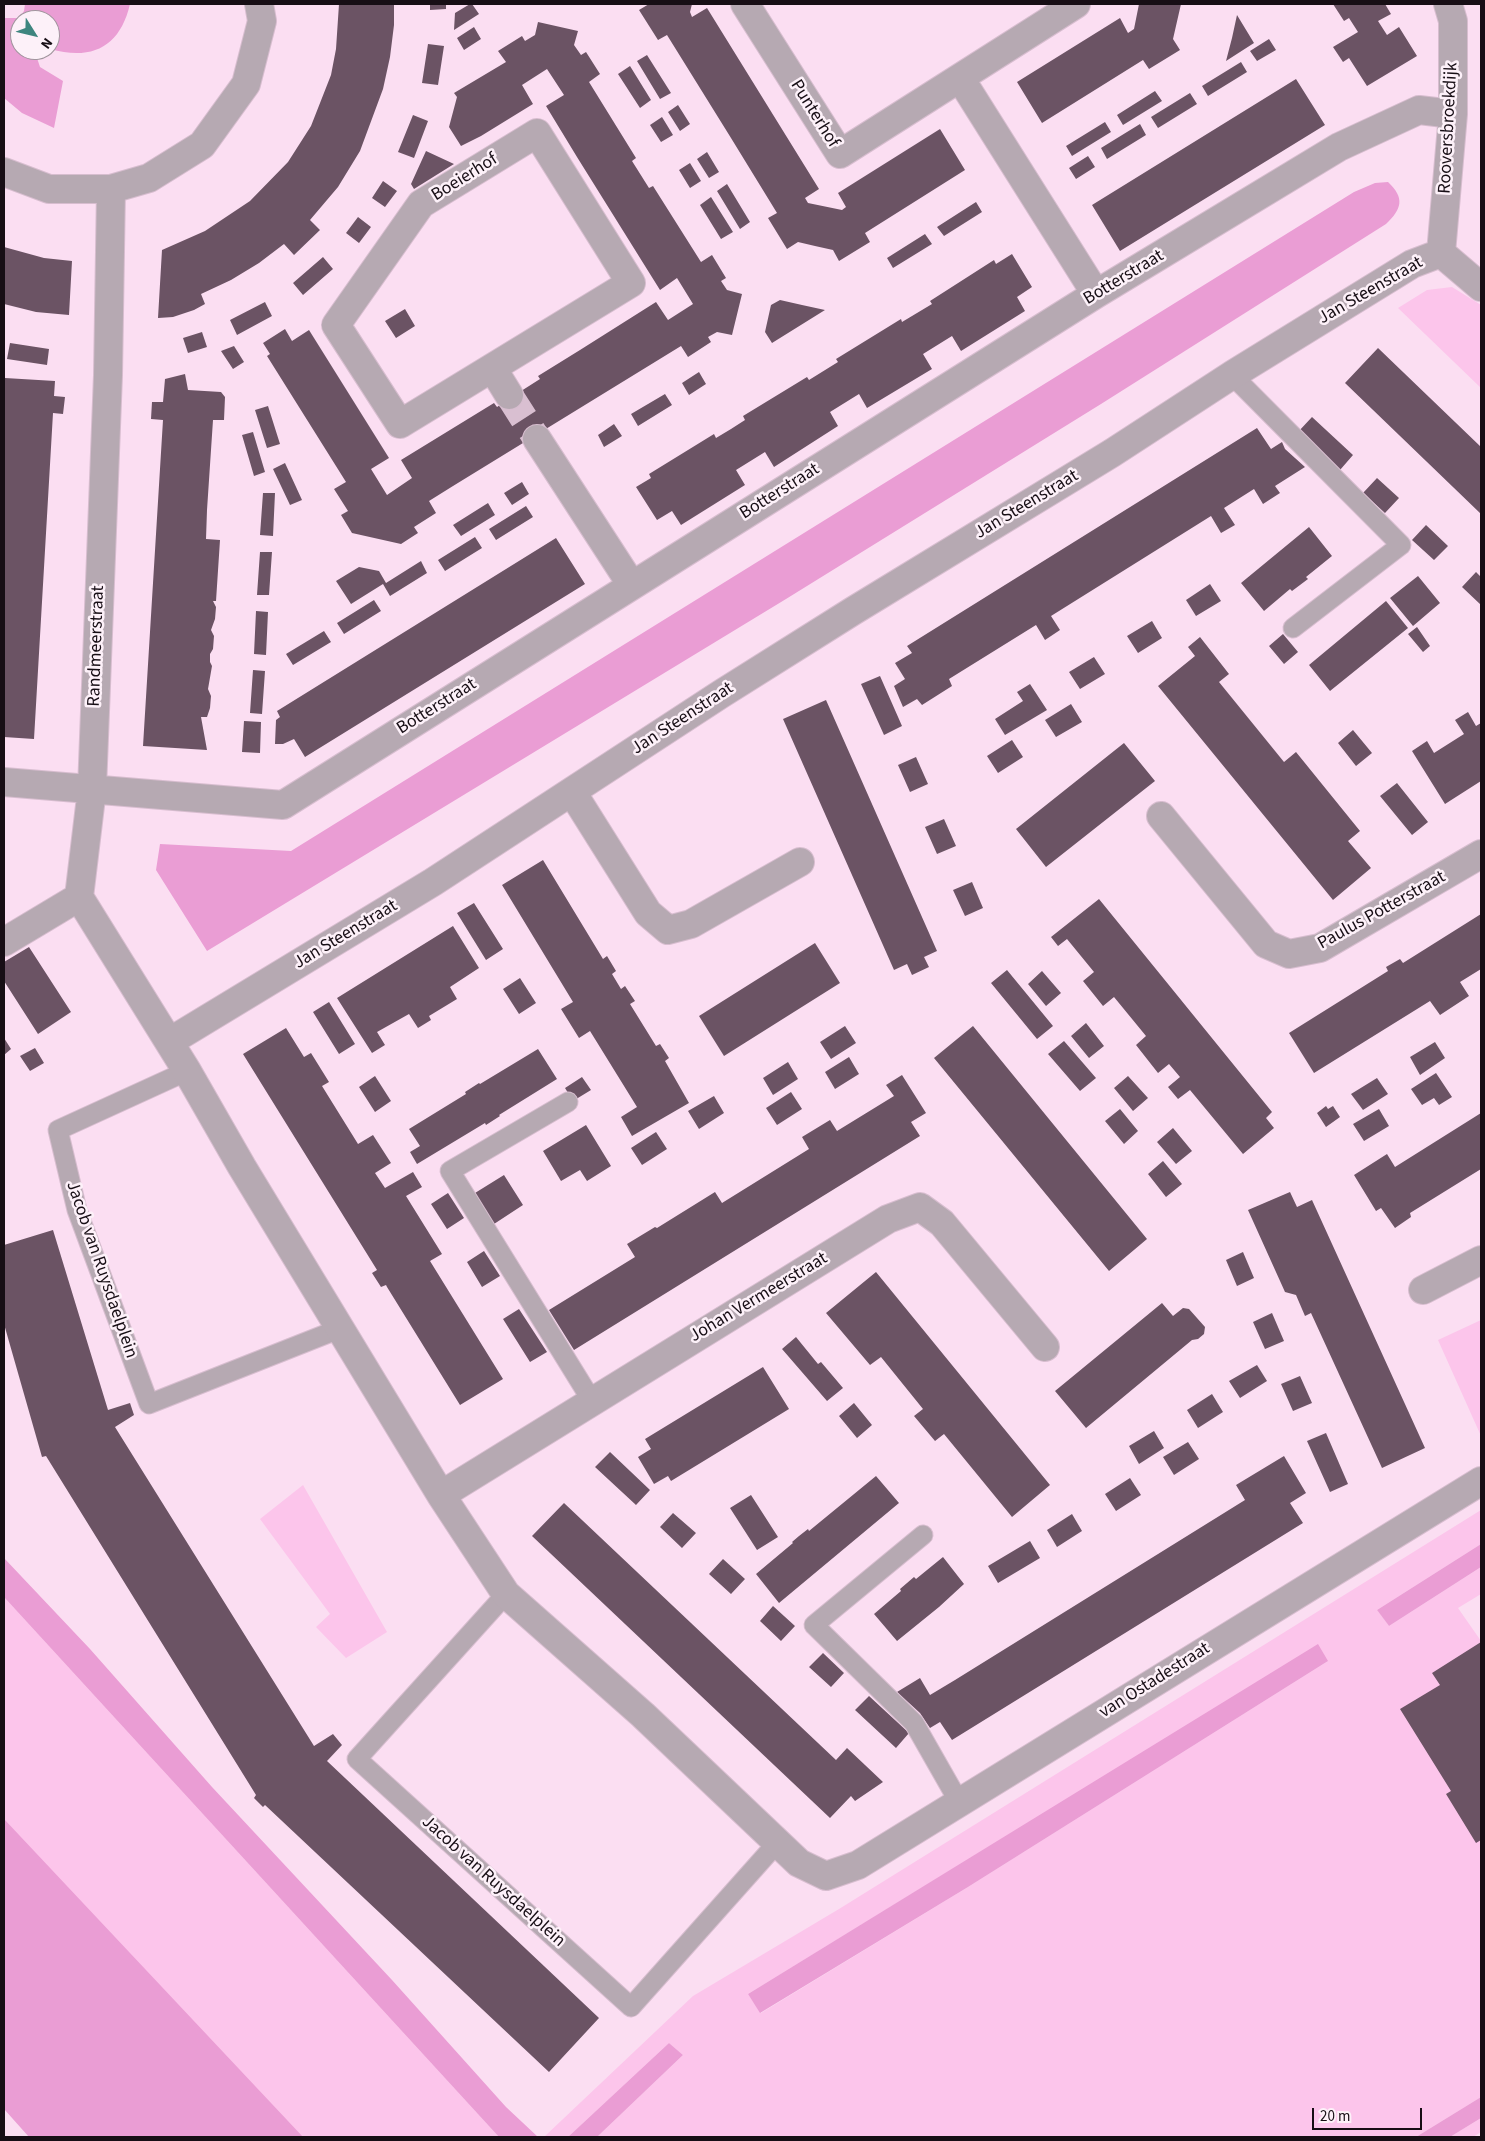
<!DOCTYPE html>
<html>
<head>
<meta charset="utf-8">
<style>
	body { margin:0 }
	#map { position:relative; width:1485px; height:2141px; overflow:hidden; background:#fbdef2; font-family:"Source Sans 3",sans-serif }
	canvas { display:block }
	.frame { position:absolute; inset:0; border:5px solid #170e15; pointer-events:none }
	.north { position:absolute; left:10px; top:10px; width:50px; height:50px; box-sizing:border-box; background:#fdf1f9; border:1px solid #a1969e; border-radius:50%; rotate:126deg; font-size:14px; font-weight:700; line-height:20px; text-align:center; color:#170e15 }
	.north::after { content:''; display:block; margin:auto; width:18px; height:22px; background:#3e857f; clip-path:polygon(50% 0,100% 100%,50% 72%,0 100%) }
	.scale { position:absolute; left:1312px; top:2108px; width:110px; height:22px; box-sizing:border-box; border:2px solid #170e15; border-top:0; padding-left:6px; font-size:15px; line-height:18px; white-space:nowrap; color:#170e15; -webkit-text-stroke:4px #fdf1f9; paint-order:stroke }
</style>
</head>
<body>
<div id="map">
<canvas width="1485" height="2141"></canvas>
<div class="frame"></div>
<div class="north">N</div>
<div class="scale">20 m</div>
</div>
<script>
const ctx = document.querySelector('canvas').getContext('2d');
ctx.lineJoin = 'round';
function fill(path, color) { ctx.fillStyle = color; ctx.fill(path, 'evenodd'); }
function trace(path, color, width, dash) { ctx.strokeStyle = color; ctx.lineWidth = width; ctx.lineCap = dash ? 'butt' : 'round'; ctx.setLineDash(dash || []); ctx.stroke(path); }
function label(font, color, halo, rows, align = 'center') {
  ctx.font = font + ' "Source Sans 3",sans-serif'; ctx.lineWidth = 5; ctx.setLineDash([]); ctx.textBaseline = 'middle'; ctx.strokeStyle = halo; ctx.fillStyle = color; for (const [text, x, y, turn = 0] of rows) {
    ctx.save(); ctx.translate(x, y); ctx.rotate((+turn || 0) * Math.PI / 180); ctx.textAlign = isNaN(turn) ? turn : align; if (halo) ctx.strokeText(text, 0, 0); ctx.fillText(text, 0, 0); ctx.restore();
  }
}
fill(new Path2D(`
	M1452 287 1481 305V388L1398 308 1427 290Z
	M1481 1320V1436L1438 1340Z
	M303 1485 387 1632 346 1658 316 1627 330 1614 260 1519Z
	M1481 1510V1544L1377 1610 1389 1626 1481 1567V1594L1458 1608 1481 1641V2097L1416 2137H597L683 2055 669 2043 568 2137H544L693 1996 839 1909ZM1328 1661 968 1887 761 2013 748 1994 1195 1721Z
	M4 1597 499 2137H299L4 1821Z
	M1481 2118V2132L1473 2137H1450Z`), '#fcc5eb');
fill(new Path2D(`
	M25 4H130C120 47 92 61 50 49V20H20V50H46L42 51 37 58 40 67 63 81 54 128 22 113 4 98V18H19L24 11Z
	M1388 182C1405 198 1402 209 1386 224L1101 404 786 599 207 951 156 870 160 844 291 851 1354 192 1375 183Z
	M1481 1544V1567L1389 1626 1377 1610Z
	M4 1558 90 1649 212 1787 392 1980 506 2107 538 2137H499L4 1597Z
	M1318 1644 1328 1661 968 1887 760 2013 748 1994Z
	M4 1819 303 2137H29L4 2109Z
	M669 2043 683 2055 597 2137H568Z
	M1481 2097V2118L1450 2137H1416Z`), '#ea9dd4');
fill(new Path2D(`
	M339 4H394V25L390 57 383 89 360 151 338 187 310 220 320 230 294 255 284 244 259 263 231 280 201 294 205 304 194 310 173 317 158 318 162 250 205 231 250 201 288 162 311 126 331 75 336 49Z
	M430 4H446V9L430 10Z
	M470 4H472L479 14 454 30 455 13Z
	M649 4H692L690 12 692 17 707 8 819 189 805 198 808 203 842 210 846 207 838 193 940 129 965 170 865 233 870 242 839 261 833 250 815 246 798 242 787 249 768 218 777 213 731 138 667 35 658 40 639 10Z
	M1139 4H1181L1173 39 1180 50 1149 69 1143 60 1042 123 1017 82 1120 18 1128 33 1134 29Z
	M1333 4H1385L1391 14 1378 21 1387 35 1399 27 1417 56 1367 86 1349 58 1343 62 1333 47 1358 32 1349 18 1344 21Z
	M1237 15 1254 43 1226 61 1232 38Z
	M538 22 578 31 574 45 581 55 586 52 600 74 589 82 636 158 632 161 649 188 653 186 701 262 712 255 726 278 721 281 727 290 742 294 732 335 717 332 708 337 711 342 688 357 681 346 453 486 429 501 436 513 414 527 418 533 401 544 352 533 341 515 348 511 334 489 346 482 267 356 270 354 263 343 285 329 292 341 309 330 389 458 371 469 387 495 412 478 401 460 494 403 497 407 518 393 540 379 538 376 580 350 656 302 668 320 693 304 677 278 660 290 577 157 546 106 564 95 547 69 522 85 533 104 481 136 461 146 449 127 457 97 454 93 506 62 498 51 522 36 525 41 535 35Z
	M474 27 481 39 464 50 457 38Z
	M1269 39 1276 50 1257 61 1250 51Z
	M428 44 444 46 438 85 422 83Z
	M647 55 671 93 660 99 637 61Z
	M1241 62 1247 72 1208 96 1202 86Z
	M630 66 651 100 640 108 618 74Z
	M1296 79 1325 125 1120 251 1092 205Z
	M1155 91 1162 101 1123 125 1117 115Z
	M1190 93 1197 104 1158 128 1151 117Z
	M678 105 690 124 680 131 668 112Z
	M413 115 428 121 414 158 398 152Z
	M662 117 673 135 661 142 650 125Z
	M1105 122 1111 132 1072 156 1066 146Z
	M1140 124 1146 135 1107 159 1101 148Z
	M426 151 454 164 414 189 411 184Z
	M707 152 719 172 709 178 697 159Z
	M1088 156 1095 167 1076 179 1069 168Z
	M690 163 701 181 690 188 679 170Z
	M383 181 397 191 385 207 372 198Z
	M727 184 750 222 740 229 717 191Z
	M711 197 733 232 721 239 700 205Z
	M976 202 982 212 944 236 937 227Z
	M358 217 371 227 359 243 346 233Z
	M925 234 932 244 893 268 887 258Z
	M4 247 44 258 72 261 69 315 36 312 4 304Z
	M1012 254 1032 287 1017 297 1025 311 961 351 952 336 923 354 932 369 867 408 859 394 830 412 838 426 774 467 765 452 736 470 745 485 681 525 672 511 657 520 636 487 651 478 649 474 714 434 716 438 731 429 745 420 743 416 807 377 809 380 838 362 836 359 901 319 902 322 932 304 930 301 994 260 996 264Z
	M323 257 333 269 303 295 293 283Z
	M780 300 802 305 825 310 772 343 765 332 771 305Z
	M265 302 272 316 237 335 230 320Z
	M405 309 415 326 396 338 385 321Z
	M202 332 207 347 188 353 183 338Z
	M10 343 49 349 47 365 7 359Z
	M234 346 244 362 233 369 221 351Z
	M1378 348 1481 447V514L1345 383Z
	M699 372 706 384 689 395 682 383Z
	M185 374 188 390 221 392 225 397 224 420H213L207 510 206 539 220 540 216 601H213L216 607 215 619 211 630 214 636 213 649 210 654V662L212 666 208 689 211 696 210 708 207 717H201L207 750 143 746 163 420 151 419 152 402H163L165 379Z
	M5 378 55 381 54 396 65 397 63 414 53 413 34 739 4 737Z
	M665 394 672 405 638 426 631 414Z
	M268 406 280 444 267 448 255 410Z
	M1312 417 1353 455 1340 470 1298 432Z
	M614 424 622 436 604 447 598 435Z
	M1257 428 1271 449 1282 442 1285 449 1305 467 1275 486 1280 493 1263 504 1254 489 1224 508 1235 525 1221 533 1211 516 1051 616 1060 630 1045 640 1036 625 949 679 952 686 922 705 917 699 903 707 894 686 905 679 895 663 912 653 907 646Z
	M253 432 265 472 254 476 242 435Z
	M285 463 302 500 290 505 273 469Z
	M1377 478 1399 498 1385 513 1363 493Z
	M522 482 529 494 512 505 504 493Z
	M263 493H275L273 536 260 535Z
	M488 503 495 515 461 536 453 525Z
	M526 506 533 517 496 540 489 529Z
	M1426 525 1448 546 1434 560 1412 540Z
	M1309 527 1332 556 1306 577 1308 579 1292 591 1290 589 1264 611 1241 583Z
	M475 537 482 548 445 571 438 560Z
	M556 538 585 584 305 757 294 739 283 744H275L276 720 280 717 277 711Z
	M260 552H272L269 595H257Z
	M421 561 427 573 390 596 383 584 351 604 336 581 359 567 379 571 386 583Z
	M1476 572 1481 577V605L1462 587Z
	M1418 576 1440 603 1413 626 1390 598Z
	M1210 584 1221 601 1196 616 1186 600Z
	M374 600 381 611 344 634 337 623Z
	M1386 601 1408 628 1330 691 1309 665Z
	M256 611 268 612 266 655 254 654Z
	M1152 621 1162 638 1138 653 1127 636Z
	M1417 627 1430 646 1423 652 1408 634Z
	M324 631 331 642 293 665 286 654Z
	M1283 634 1298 652 1284 664 1269 646Z
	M1200 637 1229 674 1219 682 1284 762 1296 752 1360 831 1348 841 1371 868 1333 900 1158 686 1195 656 1188 647Z
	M1094 657 1105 674 1080 689 1069 672Z
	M253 670 265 671 262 714 250 713Z
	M880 676 902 726 884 735 861 684Z
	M1030 684 1047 710 1005 735 995 719 1023 701 1017 692Z
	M826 700 937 951 924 957 929 967 912 975 907 964 894 970 783 719Z
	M1071 704 1082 722 1056 737 1045 720Z
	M1468 712 1476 726 1481 723V781L1445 804 1412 751 1427 741 1434 753 1464 734 1455 720Z
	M244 721 261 722 260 753 242 752Z
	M1353 730 1372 753 1356 766 1338 743Z
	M1012 740 1023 757 998 773 987 756Z
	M1124 743 1155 781 1046 867 1016 829Z
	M916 757 928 784 910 792 898 765Z
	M1397 783 1428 822 1412 835 1380 796Z
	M944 819 956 846 937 854 925 827Z
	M543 860 603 959 607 956 616 971 612 974 621 989 625 986 635 1001 630 1004 656 1046 660 1044 669 1058 665 1061 689 1103 632 1136 621 1117 637 1107 590 1031 579 1038 561 1009 573 1002 502 885Z
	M972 882 983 908 965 916 953 890Z
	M1099 899 1272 1112 1266 1118 1274 1128 1243 1154 1190 1090 1178 1099 1168 1087 1180 1077 1169 1064 1158 1073 1136 1045 1146 1036 1114 997 1103 1006 1083 981 1094 972 1067 939 1058 946 1051 937Z
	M474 903 503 949 486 960 457 913Z
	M1481 914V969L1460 982 1469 996 1440 1015 1430 1001 1314 1073 1289 1033 1388 971 1386 967 1400 959 1403 963Z
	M453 926 479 968 450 987 457 999 429 1016 431 1020 418 1028 409 1014 377 1032 385 1045 372 1053 337 998Z
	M815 943 840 983 724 1056 699 1016Z
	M29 947 71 1012 38 1034 4 981V962Z
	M1007 970 1053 1026 1037 1039 991 983Z
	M1042 971 1061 993 1046 1006 1028 984Z
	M520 978 536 1003 519 1014 503 989Z
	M329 1002 355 1044 339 1054 313 1012Z
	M1086 1023 1104 1046 1089 1058 1071 1036Z
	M845 1026 856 1043 831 1059 820 1042Z
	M973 1026 1147 1239 1109 1271 934 1058Z
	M286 1028 304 1057 311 1053 329 1082 322 1086 358 1144 373 1135 391 1163 375 1173 385 1188 413 1172 422 1187 406 1196 442 1254 430 1261 503 1379 460 1405 387 1287 386 1285 381 1287 372 1273 377 1270 243 1054Z
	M4 1038 11 1049 4 1055Z
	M1064 1041 1096 1078 1080 1091 1048 1054Z
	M1435 1042 1445 1058 1420 1075 1410 1057Z
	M35 1048 44 1063 30 1071 20 1056Z
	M538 1049 557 1079 499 1115 500 1116 486 1125 485 1123 417 1164 410 1152 420 1146 409 1129 466 1094 465 1092 479 1083 480 1084Z
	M849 1057 859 1074 835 1089 825 1072Z
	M788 1062 798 1079 773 1095 763 1078Z
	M1436 1073 1452 1097 1439 1105 1434 1098 1422 1105 1411 1089Z
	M902 1075 926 1113 911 1122 920 1136 574 1350 549 1310 635 1257 627 1244 655 1227 657 1228 715 1192 722 1203 809 1149 802 1137 830 1120 837 1131 894 1096 886 1085Z
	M375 1076 391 1101 375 1112 359 1087Z
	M1128 1076 1148 1098 1133 1111 1114 1088Z
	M582 1077 591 1090 573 1101 565 1088Z
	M1377 1078 1388 1094 1363 1110 1351 1094Z
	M791 1092 802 1109 777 1125 766 1108Z
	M714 1096 724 1113 699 1129 688 1111Z
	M1326 1106 1328 1109 1333 1106 1340 1117 1326 1127 1317 1113Z
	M1120 1109 1138 1131 1124 1144 1105 1121Z
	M1379 1109 1389 1126 1364 1141 1353 1124Z
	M1481 1113V1169L1410 1213 1411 1217 1395 1228 1381 1208 1376 1211 1354 1175 1387 1154 1395 1167Z
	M586 1125 611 1166 587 1181 580 1170 561 1181 543 1151Z
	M1173 1128 1192 1151 1176 1164 1157 1142Z
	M656 1132 667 1149 642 1165 631 1148Z
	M1163 1161 1182 1184 1166 1197 1148 1174Z
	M504 1175 523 1205 494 1224 475 1193Z
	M1290 1192 1297 1207 1312 1200 1425 1448 1382 1468 1311 1313 1305 1316 1296 1295 1285 1292 1248 1210Z
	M448 1193 464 1218 447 1229 431 1204Z
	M53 1230 108 1410 130 1403 134 1415 115 1427 314 1746 333 1734 342 1745 327 1761 599 2018 549 2072 265 1805 263 1807 254 1798 256 1795 46 1456 42 1457 4 1324V1245Z
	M484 1251 500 1276 482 1287 467 1262Z
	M1243 1252 1254 1278 1237 1286 1226 1260Z
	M876 1272 1050 1485 1012 1517 944 1434 935 1441 914 1416 923 1409 881 1357 870 1365 826 1313Z
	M1162 1303 1173 1316 1183 1308 1189 1309 1205 1327 1204 1334 1198 1339 1192 1340 1086 1428 1055 1391Z
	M519 1309 547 1352 530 1362 503 1319Z
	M1272 1313 1284 1341 1265 1349 1253 1322Z
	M796 1337 818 1364 821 1362 843 1388 827 1401 782 1349Z
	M1257 1365 1267 1381 1240 1398 1229 1381Z
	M763 1367 789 1409 671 1481 668 1476 654 1484 638 1457 651 1449 645 1439Z
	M1300 1376 1312 1403 1293 1411 1281 1384Z
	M1212 1394 1223 1412 1198 1428 1187 1410Z
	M854 1403 872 1425 857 1438 839 1416Z
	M1154 1431 1164 1448 1139 1464 1129 1446Z
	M1326 1433 1348 1484 1330 1492 1307 1441Z
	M1188 1442 1199 1459 1174 1475 1163 1457Z
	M610 1452 650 1490 636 1505 595 1467Z
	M1284 1456 1306 1493 1290 1503 1303 1523 952 1740 940 1722 930 1728 920 1713 897 1692 920 1678 930 1695 955 1680 1245 1500 1236 1485Z
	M876 1476 899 1503 779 1603 756 1574 793 1543 792 1542 799 1536 808 1529 809 1531Z
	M1130 1478 1141 1495 1116 1511 1105 1494Z
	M751 1495 778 1537 757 1550 730 1508Z
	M564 1503 836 1760 847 1748 883 1782 855 1801 851 1796 830 1818 532 1536Z
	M673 1513 696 1533 682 1548 660 1527Z
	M1072 1514 1082 1531 1057 1547 1047 1530Z
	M1030 1541 1040 1558 998 1583 988 1566Z
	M943 1557 964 1584 939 1607 897 1641 874 1614 901 1591 900 1589 914 1577 916 1579Z
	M723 1559 745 1579 731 1594 709 1574Z
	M773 1606 795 1626 781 1641 760 1621Z
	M1481 1642V1840L1476 1843 1446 1794 1451 1791 1400 1709 1440 1685 1432 1673Z
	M823 1653 844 1673 831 1687 809 1667Z
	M869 1696 909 1733 896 1748 855 1710Z`), '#6b5364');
trace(new Path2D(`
	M509 395 537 439`), '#d9bfd1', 28, [28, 14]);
const service = new Path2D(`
	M1232 375 1401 545 1293 628
	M187 1071 58 1130 77 1210 149 1404 339 1329
	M568 1102 450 1171 592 1401
	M923 1535 814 1625 914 1723 959 1802
	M506 1594 357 1759 631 2007 777 1843`);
const minor = new Path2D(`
	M745 4 840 154 1076 4
	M960 78 1096 294
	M537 133 631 283 400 424 336 325 421 204Z
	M4 172 49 189H111L108 375 92 789 79 897 187 1071 242 1167 441 1495 506 1594 643 1715 799 1863 826 1876 858 1865 1481 1481
	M111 189 149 178 202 145 246 84 262 21 259 4
	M1441 253 1453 114V21L1448 4
	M493 369 509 395
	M537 439 631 584
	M4 782 283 805 1096 294 1339 147 1419 110 1453 114
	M572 792 648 913 668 930 691 924 800 862
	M1161 816 1266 944 1289 954 1320 948 1481 854
	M4 942 79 897
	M169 1042 433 882 721 694 853 611 1112 453 1232 375 1412 264 1441 253 1481 287
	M1423 1290 1481 1260
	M441 1495 875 1227 888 1219 920 1207 942 1223 1045 1347`);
trace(service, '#d7bdcf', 21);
trace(minor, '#d7bdcf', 30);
trace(service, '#b6a9b2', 19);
trace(minor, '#b6a9b2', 28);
label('18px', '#170e15', '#fdf1f9', [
	["Punterhof",814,114,58],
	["Rooversbroekdijk",1449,128,-87],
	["Boeierhof",465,178,-32],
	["Botterstraat",1124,278,-31],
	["Jan Steenstraat",1371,291,-30],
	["Botterstraat",780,492,-32],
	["Jan Steenstraat",1027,505,-31],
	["Randmeerstraat",97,646,-88],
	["Botterstraat",437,707,-32],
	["Jan Steenstraat",683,719,-33],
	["Paulus Potterstraat",1382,911,-29],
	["Jan Steenstraat",346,935,-31],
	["Jacob van Ruysdaelplein",101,1270,71],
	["Johan Vermeerstraat",759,1298,-31],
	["van Ostadestraat",1155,1681,-32],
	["Jacob van Ruysdaelplein",493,1882,42]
]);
</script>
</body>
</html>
